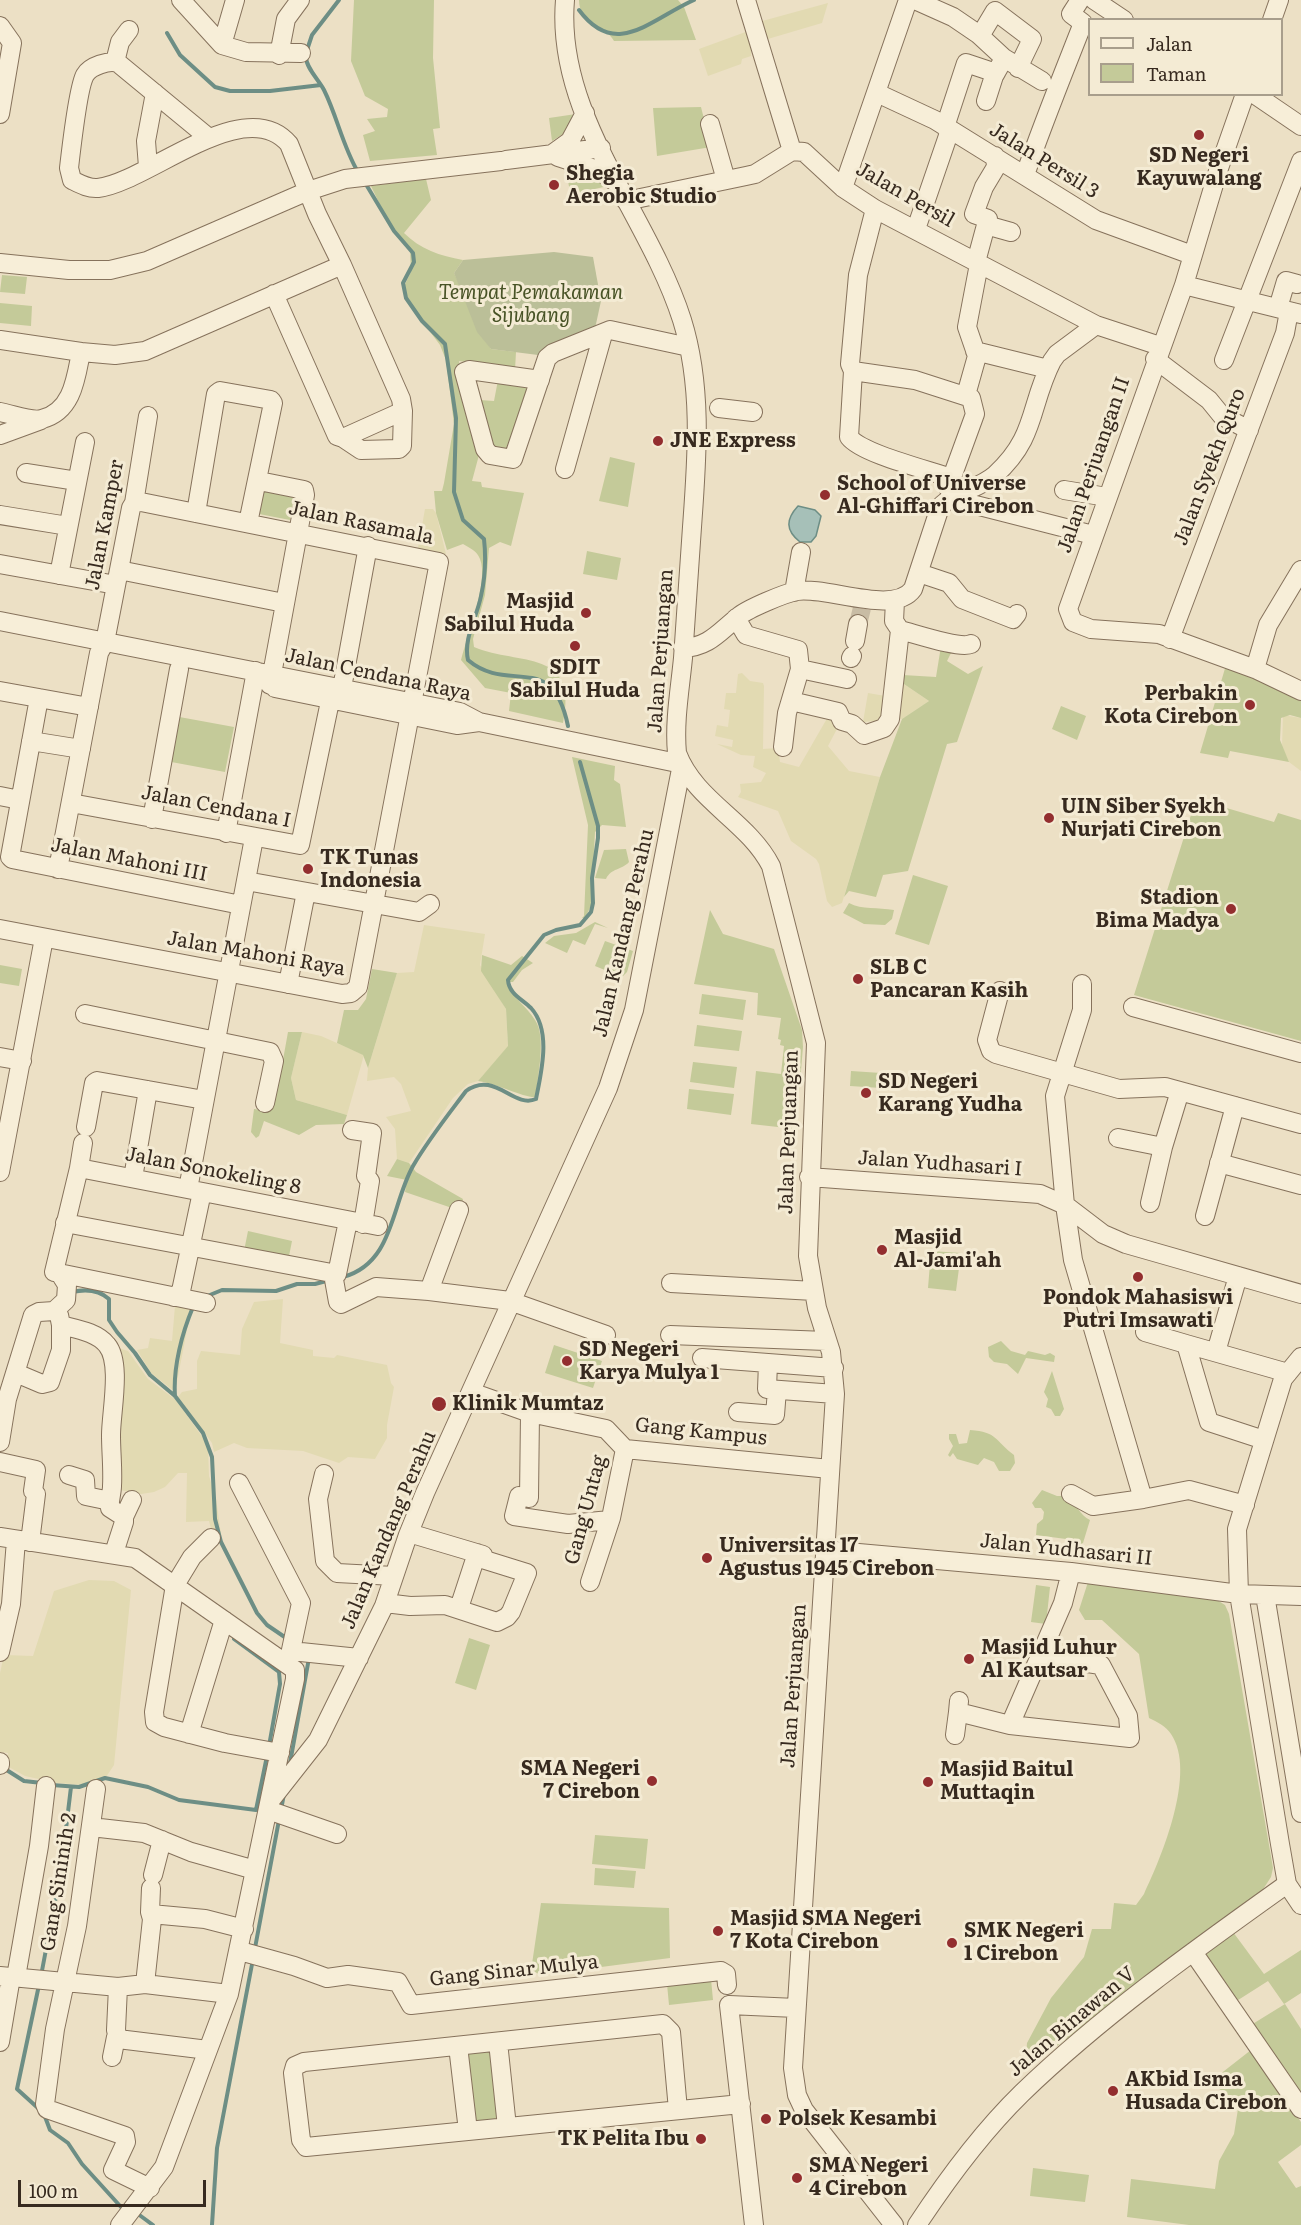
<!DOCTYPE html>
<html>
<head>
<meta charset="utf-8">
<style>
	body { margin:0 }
	#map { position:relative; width:1301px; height:2225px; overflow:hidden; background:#ece0c5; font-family:Literata,serif }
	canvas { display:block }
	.legend { position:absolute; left:1088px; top:18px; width:195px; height:78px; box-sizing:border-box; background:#f4ebd4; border:2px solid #a89e8c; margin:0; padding:8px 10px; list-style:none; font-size:18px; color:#372a1f }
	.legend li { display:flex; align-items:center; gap:12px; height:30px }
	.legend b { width:30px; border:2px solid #a89e8c }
	.scale { position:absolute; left:18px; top:2180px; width:188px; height:27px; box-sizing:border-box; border:3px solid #372a1f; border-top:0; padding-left:8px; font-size:18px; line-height:21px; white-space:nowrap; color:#372a1f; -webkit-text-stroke:4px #f4ebd4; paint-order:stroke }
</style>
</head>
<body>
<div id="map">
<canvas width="1301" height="2225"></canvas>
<ul class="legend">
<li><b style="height:8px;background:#f7eed8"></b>Jalan</li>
<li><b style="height:16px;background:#c4ca99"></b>Taman</li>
</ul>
<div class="scale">100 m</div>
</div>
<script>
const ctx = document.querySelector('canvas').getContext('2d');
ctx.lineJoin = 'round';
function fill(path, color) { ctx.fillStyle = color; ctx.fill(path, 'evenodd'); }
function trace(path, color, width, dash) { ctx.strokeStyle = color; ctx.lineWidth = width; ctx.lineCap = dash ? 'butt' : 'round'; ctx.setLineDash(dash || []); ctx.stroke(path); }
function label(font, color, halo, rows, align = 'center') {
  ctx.font = font + ' Literata,serif'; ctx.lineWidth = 6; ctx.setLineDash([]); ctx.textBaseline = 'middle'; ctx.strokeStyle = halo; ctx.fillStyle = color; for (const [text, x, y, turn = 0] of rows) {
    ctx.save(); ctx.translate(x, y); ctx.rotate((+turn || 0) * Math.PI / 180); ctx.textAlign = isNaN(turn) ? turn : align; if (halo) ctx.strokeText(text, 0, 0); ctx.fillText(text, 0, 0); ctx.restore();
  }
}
fill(new Path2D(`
	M828 3 822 23 761 41 755 23Z
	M751 30V56L742 59 741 64 708 76 699 49Z
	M425 509H433L436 513 446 554 418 548Z
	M742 673 750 681 763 683 764 686 763 749 778 748 780 762 799 767 829 715 838 727 828 746 849 771 880 777 842 903 832 907 827 901 819 864 816 859 791 841 778 811 738 797 741 792 740 784 761 782 766 773 753 767 755 756 741 755 717 744 732 747 733 740 715 736 717 725 728 727 730 710 724 709 726 693H736L738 674Z
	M901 682 929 701 902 719 863 722 868 693 897 698Z
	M1283 715 1301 718V771L1289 762 1282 747Z
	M424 925 485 934 480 965 506 1009 508 1047 478 1081 468 1084 453 1098 409 1163 397 1159 395 1129 386 1117 411 1111 401 1084 394 1077 367 1081 368 1068 397 973 414 972Z
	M302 1032 321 1036 364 1055 347 1115 296 1100 291 1078Z
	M283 1299 280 1343 313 1350V1356L334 1358 337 1355 387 1365 391 1383 394 1387 387 1425V1438L375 1459 348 1457 339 1463 303 1451 247 1448 234 1443 214 1452 212 1443 178 1397 182 1392 197 1389V1361L201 1351 240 1355 242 1329 254 1302Z
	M175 1306 191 1309 175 1392 151 1373 137 1350 148 1348 150 1338 172 1341Z
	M115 1347 128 1351 148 1379 176 1400 208 1445 209 1476 216 1498 221 1535 213 1536 209 1521 186 1522 187 1473H178L165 1487 154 1492 141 1494 115 1489Z
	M89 1580 114 1581 131 1590 114 1765 106 1777 83 1785 57 1783 25 1776 7 1766 8 1753 0 1752V1673L4 1655 33 1656 54 1591Z`), '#e2dab2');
fill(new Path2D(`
	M354 0H434L433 58 440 128 433 129 437 155 370 161 363 135 375 131 367 119 387 117 388 109 365 96 351 61Z
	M579 0H678L684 7 696 40 614 41C606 25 579 24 579 0Z
	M701 107 711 147 657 156 653 108Z
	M576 114 571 129 552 141 549 118Z
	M566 168H577L608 186 586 191 587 197 571 199Z
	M426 179 431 200 404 233C420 249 440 256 463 260L454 273 491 349 516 352 515 370 459 361 465 399 494 401 498 380 532 383 523 405 507 468 490 464 479 455 472 481 481 482 482 487 524 493 511 546 500 542 489 548 485 595 473 639 474 647C520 666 579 648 563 723L509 711 511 693 485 688 461 660C467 636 489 581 480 559 477 551 470 548 463 544L447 550 436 513 434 491H442L444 483 454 424 446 360 440 345 410 305 404 286 411 272 410 249 393 232 371 186Z
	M2 275 27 277 25 294 0 292Z
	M0 303 32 306 31 326 0 323Z
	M610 457 635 463 628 507 599 501Z
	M258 489 294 496 290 520 254 513Z
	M587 551 621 558 617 580 583 574Z
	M941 646 953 649 947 661 968 674 983 666 957 742 947 744 908 871 883 875 876 897 849 891 844 897 880 777 902 719 929 701 901 682 903 675 936 677Z
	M1226 665 1301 697V718L1290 715 1281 718 1280 740 1289 762 1230 751 1228 758 1200 753Z
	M1061 706 1086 716 1077 740 1052 729Z
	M174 716 234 727 225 772 166 761Z
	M572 757 615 766 614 780 620 784 626 827 602 825 595 832 591 906 585 918H582L584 916 588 825Z
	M1196 799 1274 822 1278 813 1301 820V1041L1134 995Z
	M626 849 629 862C622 870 611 868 606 879L595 878 604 850Z
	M913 875 948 886 929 945 895 934Z
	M849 903C862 910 878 907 894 910L892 919 885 925 864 924 843 913Z
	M710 910 723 934 774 949 802 1030 803 1047 796 1129 751 1124 756 1071 781 1074 784 1046 780 1045 781 1040 778 1039 781 1018 757 1015 758 993 694 984Z
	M595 922 608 928 595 924 585 945 573 940 567 953 545 943 554 936 576 933Z
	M605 941 633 951 627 972 622 977 595 966Z
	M482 955 511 965 522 956 533 963 522 970 513 982H507C513 998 527 1007 535 1020 547 1037 537 1077 536 1097 527 1099 495 1083 478 1081L508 1046 506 1009 481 971Z
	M0 965 22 969 19 986 0 983Z
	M372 969 397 973 368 1068 363 1055 337 1043 344 1010H358L366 999Z
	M702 994 746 1000 743 1020 699 1014Z
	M697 1025 742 1031 739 1051 694 1046Z
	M288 1032H302L291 1078 296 1100 347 1115 344 1124 316 1125 299 1135 264 1121 259 1136 256 1138 251 1132 254 1109 261 1110 271 1105 279 1082Z
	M693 1062 737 1067 734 1088 690 1082Z
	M851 1071 881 1073V1088L850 1086Z
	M689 1089 734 1094 731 1115 687 1109Z
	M397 1159 409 1163 416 1172 463 1199 460 1207 452 1208 405 1192 407 1180 387 1176Z
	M248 1231 292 1241 288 1261 244 1251Z
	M931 1251 961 1253 956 1291 928 1288Z
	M1001 1341 1011 1351 1025 1355 1028 1351 1045 1355 1050 1353 1055 1356 1054 1362 1026 1358 1018 1374 1007 1364 994 1362 989 1357 988 1347Z
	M554 1345 602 1361 593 1388 545 1373Z
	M1052 1371 1064 1409 1060 1416H1055L1051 1409 1046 1407 1048 1399 1044 1392Z
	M970 1430C998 1432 994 1440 1014 1455L1015 1463 1010 1471H999L994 1462 984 1458 978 1465 957 1459 953 1453 950 1457 948 1455 953 1446 949 1439V1434H956L959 1444 967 1443Z
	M1042 1490 1057 1496H1068C1076 1503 1080 1516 1090 1520L1083 1543 1078 1545 1066 1539 1036 1535 1037 1524 1043 1519 1044 1512 1041 1508H1035L1032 1503Z
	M1088 1582 1217 1600 1225 1605 1229 1614 1273 1868 1271 1877 1260 1894 1025 2070 1027 2043 1051 1998 1084 1957 1092 1929H1111L1114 1903 1136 1905 1144 1894C1162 1856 1197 1772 1171 1734 1166 1726 1157 1722 1149 1718L1139 1654 1102 1620H1085L1079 1610Z
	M1036 1585 1050 1587 1046 1624 1031 1622Z
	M469 1638 490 1645 476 1690 455 1683Z
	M595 1835 648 1839 645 1869 592 1864Z
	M595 1868 636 1871 634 1888 594 1885Z
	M541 1903 669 1908 670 1958 540 1975 532 1970V1964Z
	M1233 1932 1264 1974 1301 1950V1993L1284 2004 1268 1981 1235 2002 1226 1990 1229 1987 1203 1956Z
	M711 1979 713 2000 669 2005 667 1984Z
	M1285 2004 1301 2029V2101L1251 2025Z
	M493 2048 499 2119 469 2125 462 2062 469 2049Z
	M1251 2050 1301 2122V2145L1278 2162 1296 2188 1301 2186V2225H1189L1127 2217 1131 2179 1215 2189 1219 2161 1234 2134 1238 2109 1219 2107 1222 2091 1210 2082Z
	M1033 2168 1089 2175 1085 2202 1030 2196Z`), '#c4ca99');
fill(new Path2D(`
	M554 252 593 257 601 301 594 333 538 355 491 349 477 332 454 273 463 260Z`), '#bbbf98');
const water = new Path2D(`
	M798 506 815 510 821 516 816 536 811 542H800C785 530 786 519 798 506Z`);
fill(water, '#a6c0b8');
trace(water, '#6d8e85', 1.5);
trace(new Path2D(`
	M579 10C616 60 651 19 694 0
	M167 33 180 55 215 87 230 91H270L321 85
	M307 50 312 35 339 0
	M306 57C306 68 319 80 324 90 337 116 343 147 358 172
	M364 181 394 231 413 253 414 262 403 283 406 298 422 321 445 344 456 418 454 492 463 520 484 539C486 557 485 578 481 596 477 617 463 639 468 660 509 695 552 649 568 726
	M343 1277C394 1263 391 1205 413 1166 428 1140 448 1115 466 1091 495 1070 513 1109 536 1099 541 1073 552 1031 531 1008 522 999 509 994 508 980L544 935 556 930 580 925 591 912 593 903 592 878 598 838V826L580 762
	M72 1292C85 1289 99 1290 109 1299V1320L117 1332 135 1353 150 1375 175 1396 203 1433 212 1457 215 1519 221 1542 257 1613 267 1625 289 1640
	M205 1297 222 1290 276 1291 297 1284H315L330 1280
	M175 1396C173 1367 182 1333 193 1307
	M234 1639 279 1672 280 1684 269 1746
	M290 1763 309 1658
	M5 1769 24 1781 42 1783
	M52 1785 79 1787 105 1778 148 1787 179 1800 256 1810 267 1756
	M281 1810 284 1794
	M255 1948 279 1820
	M41 1976 61 1870 71 1787
	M39 2109 17 2089 39 1985
	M44 2114 50 2130 68 2143 82 2164 121 2207
	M138 2214 153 2225
	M212 2225 217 2148 253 1959`), '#6d8e85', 4);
trace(new Path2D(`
	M858 624 862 608`), '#c8bca4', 18, [18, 9]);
const minor = new Path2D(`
	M181 0 222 45
	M235 0 222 45 246 52 301 53
	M565 0C555 117 648 213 682 320 703 387 697 458 692 527 689 570 686 614 683 658 680 689 674 722 677 753 695 801 748 821 771 866L816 1043 808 1256 817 1308 831 1352 835 1394 793 2068 797 2095 804 2110 894 2225
	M746 0 792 151
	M915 0 953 17 978 34 1004 58 1042 81
	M1094 0 1124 20
	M1272 20 1279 0
	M0 26 12 43 0 114
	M980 36 995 11 1032 39 1018 68
	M279 55 286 19 300 0
	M115 62 120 42 129 30
	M877 93 935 120 1096 220 1192 255
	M1245 94 1218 171 1184 285 1068 609 1073 622 1091 629 1159 634 1255 669 1301 691
	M1254 94 1301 126
	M986 101 994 76 1002 62
	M710 124 726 180
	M945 127 966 63 996 73
	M552 154 570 141 585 113
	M558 157 598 170 617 183
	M506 160 601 148
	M148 167 146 141 155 93
	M1025 175C1043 123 1063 74 1083 23L1071 14 1080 0
	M843 188 908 0
	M626 201 746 176 755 174 792 151 804 152 843 188 875 209 1096 325 1160 346
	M875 209 858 275 850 364 853 371 849 437C862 454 929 470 951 478
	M986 225 988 219 974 214 984 187 996 167 995 156
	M916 229 950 130
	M976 262 986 225 1011 232
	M0 263 69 270H110L147 261 308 191 345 179 501 161
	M1184 285 1301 314
	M274 294 337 436 343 438 403 411 401 399 342 265
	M1278 308 1286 281 1297 284
	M0 340 81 352
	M975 351 1048 369
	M1155 359 1209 400 1222 416 1249 430
	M1224 360 1301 161
	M853 371 915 380 971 398 975 414 948 488
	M540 380 469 370 464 372 485 449 490 455 513 459 547 358 553 353 610 330 689 347
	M966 395 977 356 967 327 979 264
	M719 408 753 412
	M0 412C12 414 31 422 42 419 73 411 76 377 81 352L115 355 145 351 342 265 317 214 289 144C245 92 148 182 98 188 89 189 80 184 72 180L69 168C71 151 78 87 85 75 90 66 109 60 118 63L209 138
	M0 435 41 420
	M343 438 361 450 399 449 402 446 403 411
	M565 469 603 334
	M26 473 77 481
	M258 476 259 481 304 490 305 495 270 685
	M1064 490 1107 497
	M952 499 1093 535
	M196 513 216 394 220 391 271 400 273 403 248 523
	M0 515 68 526
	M0 564 116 585
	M119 570 284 603
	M919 573 949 583 962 599 1013 619 1017 614
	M59 575 85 442
	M794 592 801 552
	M895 601 894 621 900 630C916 634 960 649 971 644
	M736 618 746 635 798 650 800 669 787 713 783 747
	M0 621 460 712 479 722 682 764
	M1170 639 1285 333 1289 311
	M855 641 858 624
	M683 648C709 647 719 632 738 617 747 609 785 593 797 591 827 586 894 616 913 589L940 507C954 492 979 489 995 475 1037 437 1029 406 1052 361L1057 354 1096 325
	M851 658 852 656
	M800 669 847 679
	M1255 669 1268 625 1301 570
	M275 688 457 725 479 722
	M0 691 89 707
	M39 698 10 857 12 859 241 905
	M340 699 368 546
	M791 701 838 712 842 721 852 724 864 735 884 728 890 719 900 630
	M31 741 81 749
	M0 796 20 800
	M71 803 300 845 333 687
	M152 819 179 669
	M226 833 256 671
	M58 869 99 653 105 642 131 508 134 503 148 416
	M246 881 419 912 430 904
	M0 929 342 994 351 993 358 987 439 562 141 502 134 503
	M288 984 306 892
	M1082 984V1010L1055 1096 1065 1205 1073 1260 1143 1499 1189 1490 1245 1505
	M1000 991 987 1040 991 1051 996 1054 1119 1089 1165 1087 1301 1124
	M1133 1007 1301 1053
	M85 1014 270 1052 274 1061 265 1103
	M0 1057 22 1061
	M86 1127 94 1083 97 1081 204 1100
	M352 1130 372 1133 366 1176 370 1181 363 1224
	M1118 1138 1163 1147 1180 1091
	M83 1143 79 1168 378 1226
	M1219 1163 1301 1185
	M79 1168 54 1272 206 1303
	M0 1172 44 938
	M809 1177 1040 1194 1065 1205 1103 1234 1126 1244 1301 1294
	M133 1178 148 1090
	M188 1189 254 838
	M1150 1203 1163 1147
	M1205 1216 1235 1106
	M65 1223 337 1274 348 1221
	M333 1274 338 1302 341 1304 376 1287 429 1291 510 1301 606 1335
	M671 1283 814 1291
	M429 1291 459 1210
	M174 1297 181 1291 202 1192
	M54 1311 59 1315 61 1325C76 1329 97 1332 107 1345 122 1363 111 1412 111 1435 111 1452 113 1469 112 1486 112 1493 109 1501 110 1508L124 1517V1522L114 1553
	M1145 1332 1186 1344
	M670 1335 826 1341
	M1216 1352 1238 1276
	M1301 1357 1283 1379 1237 1529 1239 1594 1280 1844 1287 1884 1301 1905
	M702 1358 834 1368
	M768 1363 767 1389 835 1394
	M16 1373 42 1384 50 1382 61 1350V1325
	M471 1392 530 1413 606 1429 625 1449 830 1469
	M738 1412 775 1415 777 1390
	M530 1413 529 1498 519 1496 514 1516 568 1524 610 1520
	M1264 1440 1209 1422 1186 1344 1288 1373
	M0 1442 7 1399 33 1315 39 1312 54 1311 66 1300 67 1285 60 1274
	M0 1462 36 1470 33 1491 36 1494 30 1542
	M324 1474 318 1499 325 1561 337 1573 394 1576
	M69 1475 85 1480 86 1496 110 1501
	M239 1483 301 1603 288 1664
	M1071 1494 1093 1506 1143 1499
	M124 1517 132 1500
	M0 1537 135 1558 295 1670V1679L229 1994 164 2167 120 2225
	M211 1538 192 1557 175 1585 154 1712 155 1722 164 1727 225 1743 280 1753
	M825 1550 1071 1572 1239 1594 1301 1596
	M590 1582 611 1518 625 1449
	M1265 1595 1301 1813
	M385 1603 410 1606 445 1605 497 1622 507 1617 511 1612 527 1573 482 1559 483 1555 409 1533
	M459 1608 477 1553
	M291 1651 359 1658
	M0 1652 11 1604 16 1540
	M959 1701 958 1712 1010 1725 1063 1603 1071 1572
	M1010 1725 1130 1738 1128 1716 1101 1665 1039 1656
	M189 1734 224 1620
	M955 1735 958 1712
	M0 1762V1765
	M96 1789 77 1926 55 2029 45 2104 47 2109 125 2136 126 2142 113 2170 150 2188
	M270 1801 318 1740 384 1606 408 1535 425 1493 608 1088 634 1010 682 764
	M268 1810 337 1834
	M91 1827 144 1833 191 1852 255 1870
	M153 1875 162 1840
	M151 1914 205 1919 244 1929
	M240 1951 294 1966 327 1978 348 1975 398 1982 411 2005 721 1971 726 1974 727 1985
	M1193 1952 1301 2109
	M0 1976 118 1987 145 1984 229 1994
	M16 1977 39 1846 46 1786
	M145 1984 152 1919 150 1912 151 1888
	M118 1987 116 2030 118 2039 208 2050
	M0 2042 11 1977
	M498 2042 507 2127
	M458 2046 468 2131
	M112 2057 116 2037
	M678 2110 671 2032 663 2024 304 2062 295 2066 293 2073 301 2140 306 2147 741 2104
	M754 2225 729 2005 796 2008
	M917 2225C948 2178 981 2133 1022 2093 1103 2015 1196 1949 1287 1884`);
trace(minor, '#86725c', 20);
trace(minor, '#f7eed8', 18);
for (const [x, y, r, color] of [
	[1199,135,6,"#932e2f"],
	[554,185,6,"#932e2f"],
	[658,441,6,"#932e2f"],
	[825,495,6,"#932e2f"],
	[586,613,6,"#932e2f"],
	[575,646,6,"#932e2f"],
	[1250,705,6,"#932e2f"],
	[1049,818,6,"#932e2f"],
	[308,869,6,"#932e2f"],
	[1231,909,6,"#932e2f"],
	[858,979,6,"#932e2f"],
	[866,1093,6,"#932e2f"],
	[882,1250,6,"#932e2f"],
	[1138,1277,6,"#932e2f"],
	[567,1361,6,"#932e2f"],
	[439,1404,8,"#932e2f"],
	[707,1558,6,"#932e2f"],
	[969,1659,6,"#932e2f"],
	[652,1781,6,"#932e2f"],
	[928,1782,6,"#932e2f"],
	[718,1931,6,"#932e2f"],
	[952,1943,6,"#932e2f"],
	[1113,2091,6,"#932e2f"],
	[766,2119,6,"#932e2f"],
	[701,2139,6,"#932e2f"],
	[797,2178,6,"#932e2f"]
]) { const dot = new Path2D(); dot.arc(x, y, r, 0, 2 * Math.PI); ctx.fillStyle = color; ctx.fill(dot); trace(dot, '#f4ebd4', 2); }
label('bold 20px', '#372a1f', '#f4ebd4', [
	["SD Negeri",1199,156,"center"],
	["Kayuwalang",1199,179,"center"],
	["Shegia",566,174],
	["Aerobic Studio",566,197],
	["JNE Express",670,441],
	["School of Universe",837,484],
	["Al-Ghiffari Cirebon",837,507],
	["Masjid",574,602,"right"],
	["Sabilul Huda",574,625,"right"],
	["SDIT",575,668,"center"],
	["Sabilul Huda",575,691,"center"],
	["Perbakin",1238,694,"right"],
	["Kota Cirebon",1238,717,"right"],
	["UIN Siber Syekh",1061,807],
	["Nurjati Cirebon",1061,830],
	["TK Tunas",320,858],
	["Indonesia",320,881],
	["Stadion",1219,898,"right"],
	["Bima Madya",1219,921,"right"],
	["SLB C",870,968],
	["Pancaran Kasih",870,991],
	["SD Negeri",878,1082],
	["Karang Yudha",878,1105],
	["Masjid",894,1238],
	["Al-Jami'ah",894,1261],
	["Pondok Mahasiswi",1138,1298,"center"],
	["Putri Imsawati",1138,1321,"center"],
	["SD Negeri",579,1350],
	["Karya Mulya 1",579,1373],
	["Klinik Mumtaz",452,1404],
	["Universitas 17",719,1546],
	["Agustus 1945 Cirebon",719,1569],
	["Masjid Luhur",981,1648],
	["Al Kautsar",981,1671],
	["SMA Negeri",640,1769,"right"],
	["7 Cirebon",640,1792,"right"],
	["Masjid Baitul",940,1770],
	["Muttaqin",940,1793],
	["Masjid SMA Negeri",730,1919],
	["7 Kota Cirebon",730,1942],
	["SMK Negeri",964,1931],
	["1 Cirebon",964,1954],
	["AKbid Isma",1125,2080],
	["Husada Cirebon",1125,2103],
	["Polsek Kesambi",778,2119],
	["TK Pelita Ibu",689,2139,"right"],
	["SMA Negeri",809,2166],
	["4 Cirebon",809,2189]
], 'left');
label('20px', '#372a1f', '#f4ebd4', [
	["Jalan Persil 3",1044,161,32],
	["Jalan Persil",905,195,30],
	["Jalan Perjuangan II",1094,465,-71],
	["Jalan Syekh Quro",1210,467,-69],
	["Jalan Rasamala",361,523,12],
	["Jalan Kamper",105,525,-79],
	["Jalan Perjuangan",661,651,-86],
	["Jalan Cendana Raya",378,675,12],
	["Jalan Cendana I",216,807,11],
	["Jalan Mahoni III",129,860,11],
	["Jalan Kandang Perahu",624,933,-77],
	["Jalan Mahoni Raya",256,954,10],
	["Jalan Perjuangan",789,1132,-88],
	["Jalan Yudhasari I",940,1164,4],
	["Jalan Sonokeling 8",213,1171,11],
	["Gang Kampus",701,1432,6],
	["Gang Untag",586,1510,-75],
	["Jalan Kandang Perahu",389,1530,-67],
	["Jalan Yudhasari II",1066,1550,6],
	["Jalan Perjuangan",794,1686,-86],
	["Gang Sininih 2",59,1882,-81],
	["Gang Sinar Mulya",514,1971,-6],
	["Jalan Binawan V",1072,2022,-40]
]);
label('italic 20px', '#485326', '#f4ebd4', [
	["Tempat Pemakaman",531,293],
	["Sijubang",531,316]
]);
</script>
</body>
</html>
